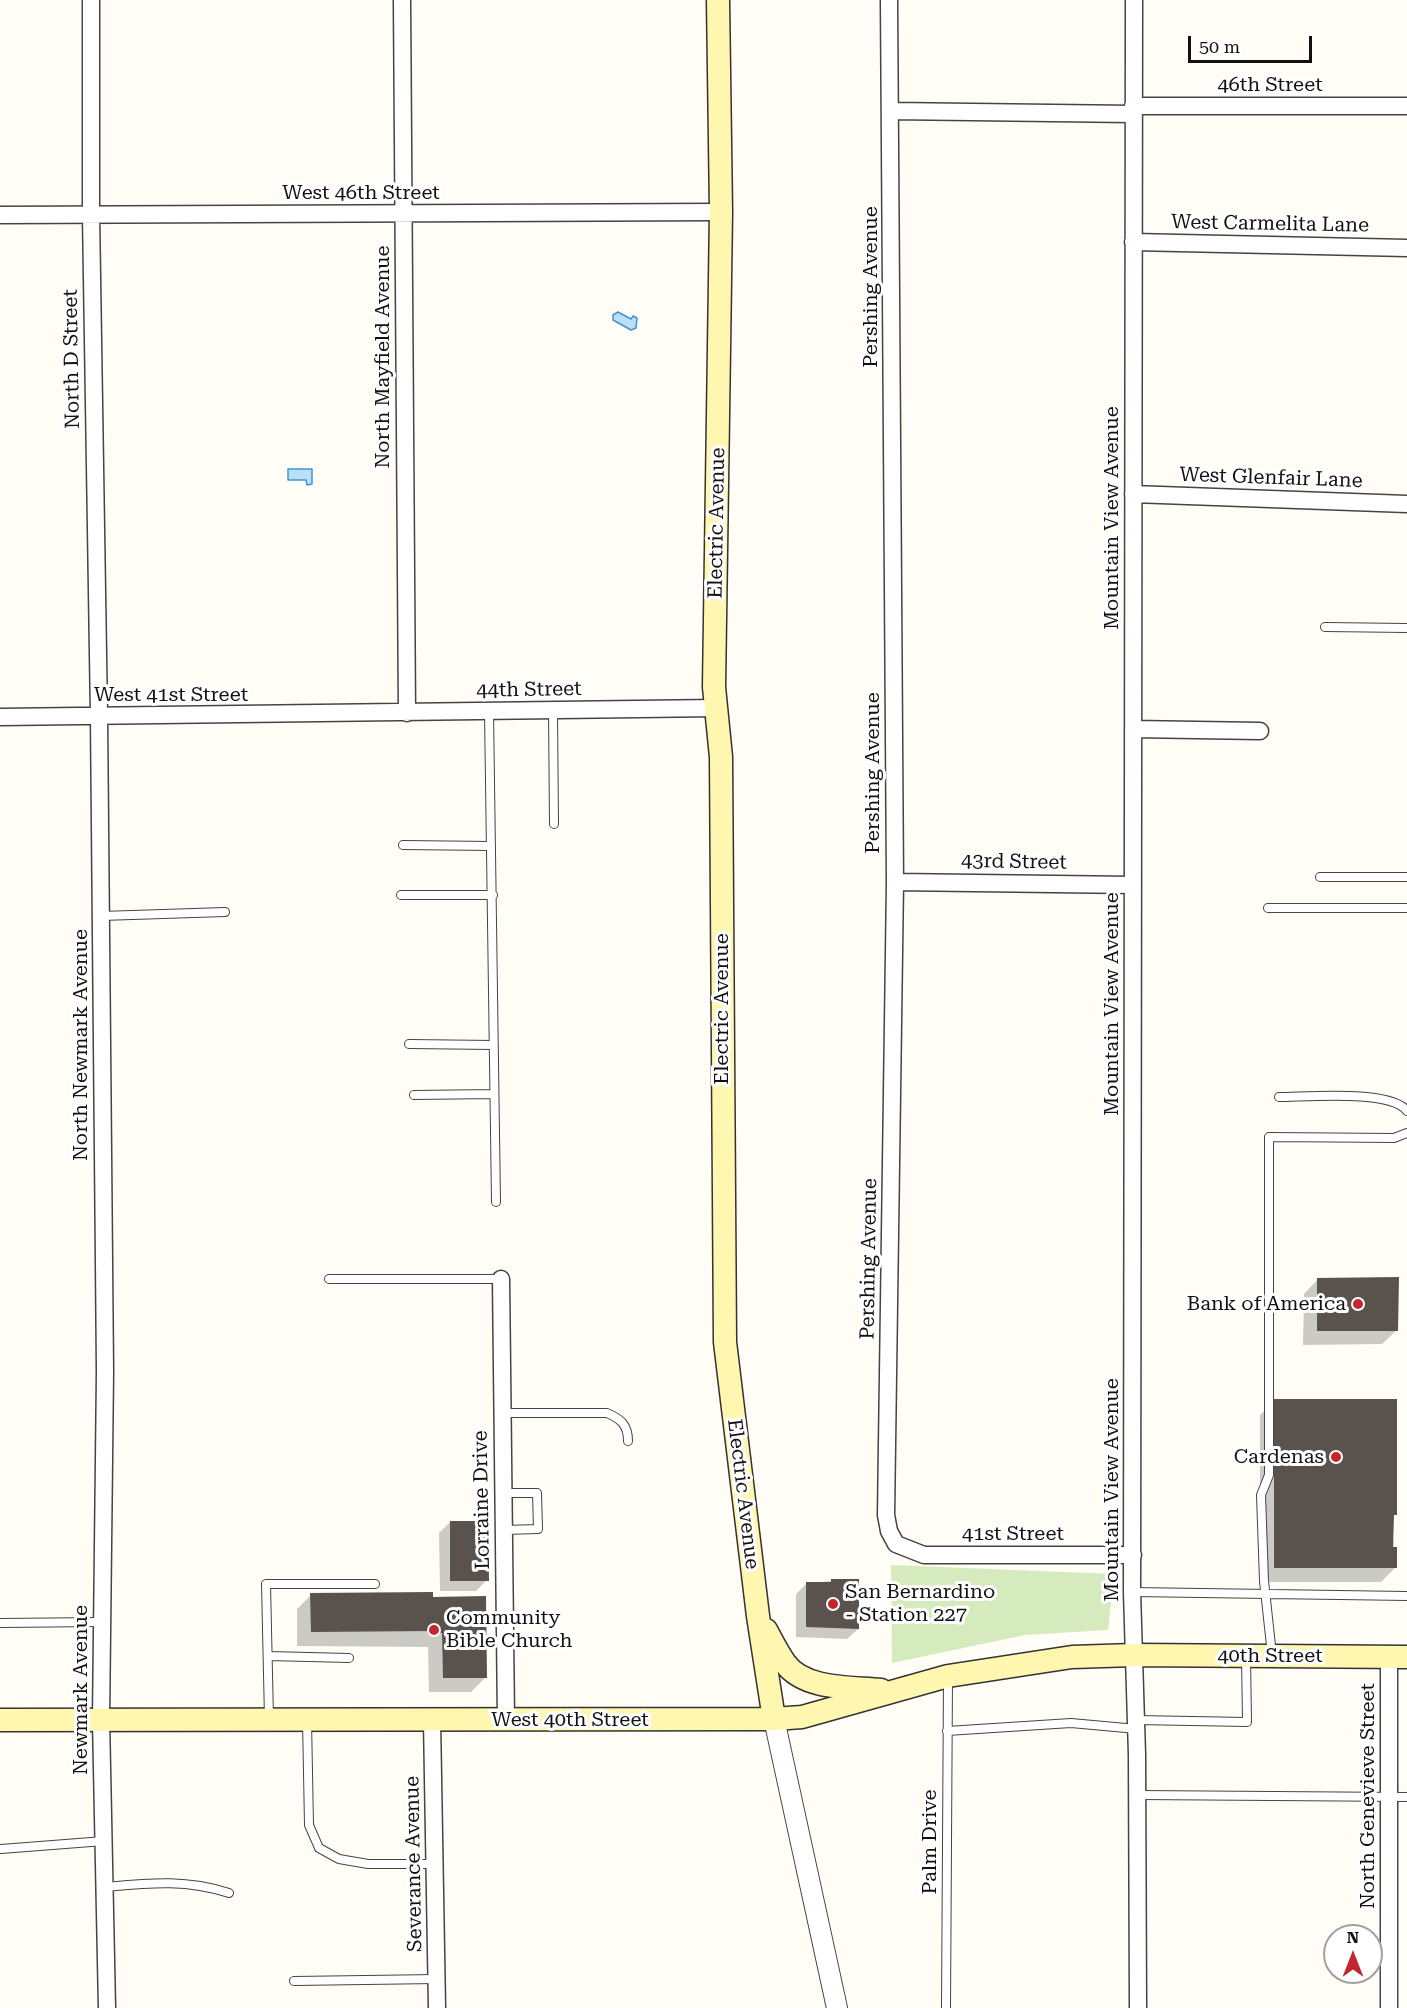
<!DOCTYPE html>
<html>
<head>
<meta charset="utf-8">
<style>
	body { margin:0 }
	#map { position:relative; width:1407px; height:2008px; overflow:hidden; background:#fffdf5; font-family:"Roboto Serif",serif }
	canvas { display:block }
	.north { position:absolute; left:1323px; top:1924px; width:60px; height:60px; box-sizing:border-box; background:#fff; border:2px solid #a0a0a0; border-radius:50%; rotate:0deg; font-size:16px; font-weight:700; line-height:24px; text-align:center; color:#111 }
	.north::after { content:''; display:block; margin:auto; width:21px; height:27px; background:#c4262e; clip-path:polygon(50% 0,100% 100%,50% 72%,0 100%) }
	.scale { position:absolute; left:1188px; top:36px; width:124px; height:27px; box-sizing:border-box; border:3px solid #111; border-top:0; padding-left:8px; font-size:18px; line-height:21px; white-space:nowrap; color:#111; -webkit-text-stroke:4px #fff; paint-order:stroke }
</style>
</head>
<body>
<div id="map">
<canvas width="1407" height="2008"></canvas>
<div class="north">N</div>
<div class="scale">50 m</div>
</div>
<script>
const ctx = document.querySelector('canvas').getContext('2d');
ctx.lineJoin = 'round';
function fill(path, color) { ctx.fillStyle = color; ctx.fill(path, 'evenodd'); }
function trace(path, color, width, dash) { ctx.strokeStyle = color; ctx.lineWidth = width; ctx.lineCap = dash ? 'butt' : 'round'; ctx.setLineDash(dash || []); ctx.stroke(path); }
function label(font, color, halo, rows, align = 'center') {
  ctx.font = font + ' "Roboto Serif",serif'; ctx.lineWidth = 6; ctx.setLineDash([]); ctx.textBaseline = 'middle'; ctx.strokeStyle = halo; ctx.fillStyle = color; for (const [text, x, y, turn = 0] of rows) {
    ctx.save(); ctx.translate(x, y); ctx.rotate((+turn || 0) * Math.PI / 180); ctx.textAlign = isNaN(turn) ? turn : align; if (halo) ctx.strokeText(text, 0, 0); ctx.fillText(text, 0, 0); ctx.restore();
  }
}
fill(new Path2D(`
	M891 1565 1114 1574 1108 1630 1025 1635 892 1663Z`), '#d5ebbd');
const water = new Path2D(`
	M618 312 631 319 633 316 637 318 636 328 631 330 613 320V315Z
	M288 469H312V484L307 485 306 480H288Z`);
fill(water, '#b9e0f7');
trace(water, '#3f96cf', 1.5);
fill(new Path2D(`
	M1318 1279 1397 1330 1382 1344 1303 1345 1304 1294Z
	M1275 1401 1396 1514 1392 1518 1395 1568 1381 1582H1260V1415Z
	M450 1522 487 1580 476 1591H440L439 1533Z
	M832 1581 858 1629 847 1639 796 1637V1594L807 1583Z
	M311 1595 432 1599 486 1677 471 1692H429L428 1647 297 1646V1609Z`), '#0003');
fill(new Path2D(`
	M1399 1277 1398 1331H1317V1278Z
	M1274 1399H1397V1515H1394L1393 1547H1397V1568H1274Z
	M450 1521H488L489 1581H450Z
	M831 1579H859V1629L806 1627V1582H831Z
	M433 1592V1597L486 1596 487 1678H443L442 1633H435L434 1624V1631L311 1632 310 1593Z`), '#5a524d');
const service = new Path2D(`
	M1325 627 1407 628
	M553 711 554 824
	M489 712 496 1202
	M403 845 491 846
	M1320 877H1407
	M401 895H493
	M1268 908H1407
	M101 916 225 912
	M409 1044 493 1045
	M414 1095 494 1094
	M1279 1097C1306 1097 1391 1089 1407 1111
	M329 1279H501
	M502 1413H607C621 1419 628 1425 628 1441
	M503 1493H537L538 1529 504 1530
	M1132 1592 1407 1596
	M0 1623 101 1622
	M1272 1655 1264 1581 1261 1495 1269 1475V1137L1394 1138 1407 1133
	M268 1656 349 1658
	M269 1719 266 1584H375
	M307 1720 309 1825 319 1848 339 1859 368 1864H435
	M1136 1720 1247 1722 1246 1657
	M947 1731 1071 1723 1137 1729
	M1138 1795 1407 1797
	M1 1849 104 1841
	M104 1887C150 1883 185 1879 229 1893
	M294 1981 437 1979
	M946 2008 948 1678`);
const minor = new Path2D(`
	M91 0V215L99 716 105 1372 101 1720 107 2008
	M402 0 407 713
	M889 0 895 882 886 1515 889 1531 896 1544 924 1555H1133
	M1134 0 1132 1592 1137 1755 1138 2008
	M1133 106H1407
	M891 111 1133 114
	M0 215 721 212
	M1133 242 1407 248
	M1133 494 1407 504
	M0 717 717 708
	M1133 729 1260 731
	M895 882 1133 885
	M501 1279 506 1720
	M1389 1657V2008
	M432 1720 437 2008`);
const tertiary = new Path2D(`
	M774 1719 837 2008`);
const secondary = new Path2D(`
	M718 0 721 212 714 687 721 757 725 1342 758 1616 774 1719
	M766 1630C772 1641 778 1653 785 1663 804 1690 851 1687 881 1690
	M0 1720 774 1719 802 1717 948 1676 1072 1657 1134 1655 1407 1657`);
trace(service, '#444', 10);
trace(minor, '#444', 19);
trace(tertiary, '#444', 22);
trace(secondary, '#333', 25);
trace(service, '#fff', 8);
trace(minor, '#fff', 16);
trace(tertiary, '#fff', 20);
trace(secondary, '#fff6b0', 22);
for (const [x, y, r, color] of [
	[1358,1304,6,"#c4262e"],
	[1336,1457,6,"#c4262e"],
	[833,1604,6,"#c4262e"],
	[434,1630,6,"#c4262e"]
]) { const dot = new Path2D(); dot.arc(x, y, r, 0, 2 * Math.PI); ctx.fillStyle = color; ctx.fill(dot); trace(dot, '#fff', 2); }
label('20px', '#111', '#fff', [
	["46th Street",1270,85],
	["West 46th Street",361,193],
	["West Carmelita Lane",1270,224,1],
	["Pershing Avenue",871,287,-90],
	["North Mayfield Avenue",383,357,-90],
	["North D Street",72,359,-91],
	["West Glenfair Lane",1271,478,2],
	["Mountain View Avenue",1112,518,-90],
	["Electric Avenue",717,523,-89],
	["44th Street",529,690,-1],
	["West 41st Street",171,695],
	["Pershing Avenue",873,773,-90],
	["43rd Street",1014,862,1],
	["Mountain View Avenue",1112,1004,-90],
	["Electric Avenue",722,1009,-90],
	["North Newmark Avenue",81,1045,-90],
	["Pershing Avenue",869,1259,-89],
	["Mountain View Avenue",1112,1490,-90],
	["Electric Avenue",743,1494,83],
	["Lorraine Drive",482,1500,-91],
	["41st Street",1013,1534],
	["40th Street",1270,1656],
	["Newmark Avenue",81,1690,-90],
	["West 40th Street",570,1720],
	["North Genevieve Street",1368,1796,-90],
	["Palm Drive",930,1842,-90],
	["Severance Avenue",414,1864,-91]
]);
label('20px', '#111', '#fff', [
	["Bank of America",1346,1304],
	["Cardenas",1324,1457],
	["San Bernardino",845,1592,"left"],
	["- Station 227",845,1615,"left"],
	["Community",446,1618,"left"],
	["Bible Church",446,1641,"left"]
], 'right');
</script>
</body>
</html>
